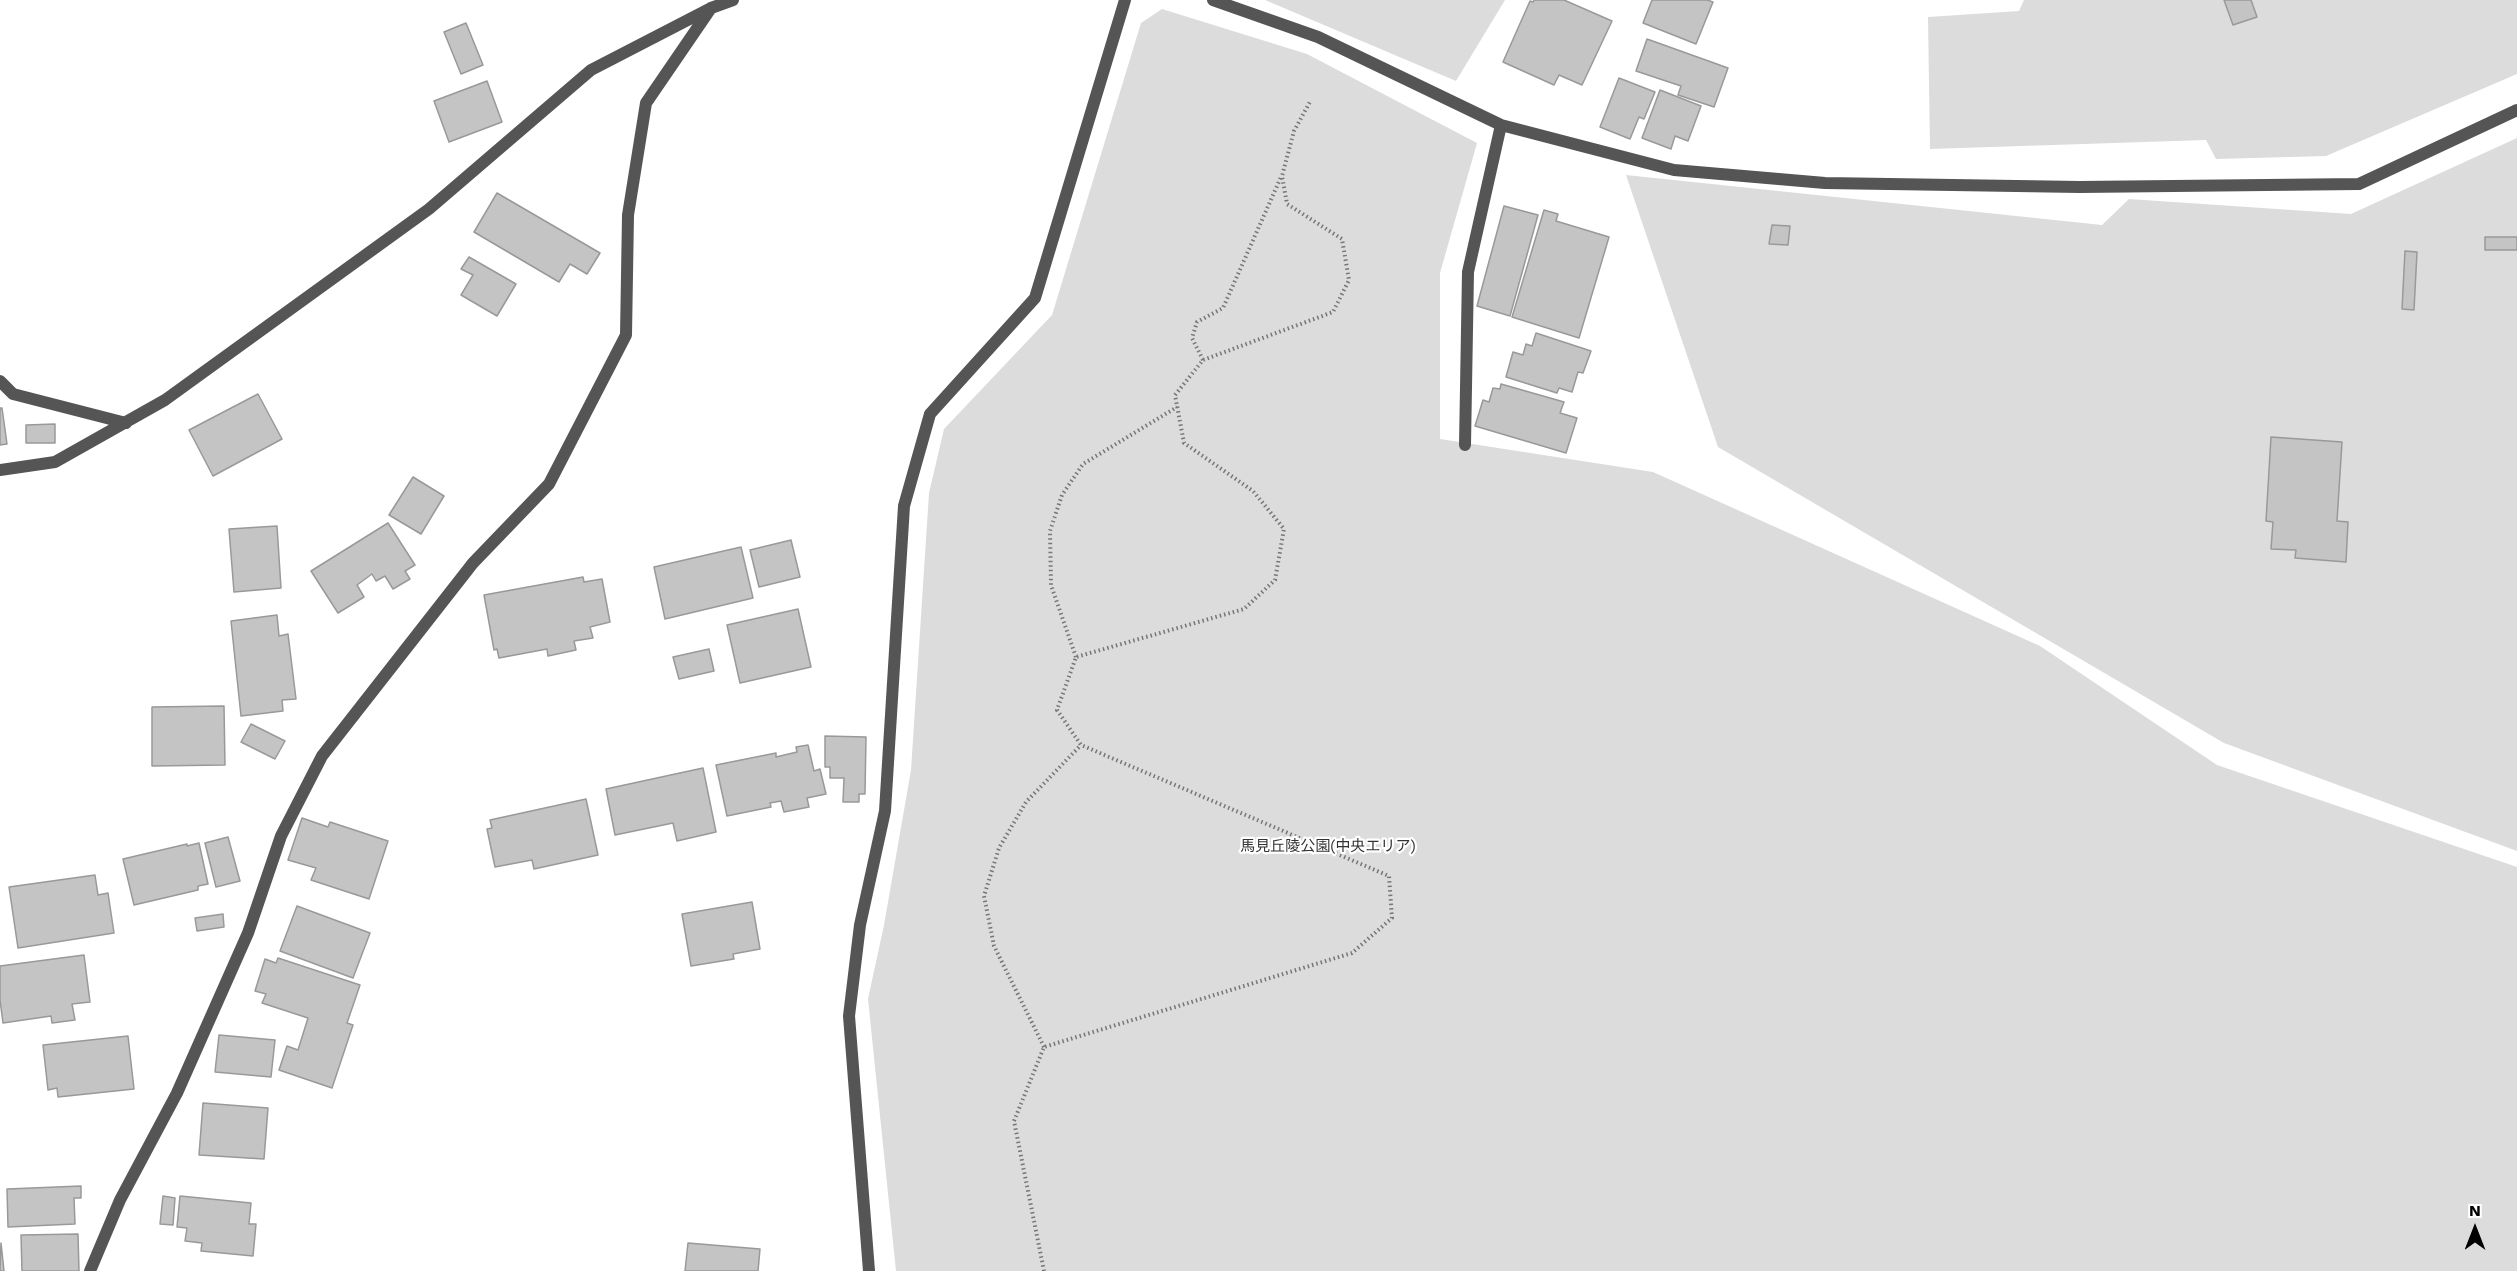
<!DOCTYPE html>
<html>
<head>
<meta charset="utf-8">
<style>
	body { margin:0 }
	#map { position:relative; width:2517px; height:1271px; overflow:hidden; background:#fff; font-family:"Work Sans",sans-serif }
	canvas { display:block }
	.north { position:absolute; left:2445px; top:1199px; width:60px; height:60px; -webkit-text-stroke:4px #fff; paint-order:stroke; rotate:0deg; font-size:16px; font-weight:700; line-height:24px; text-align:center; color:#000 }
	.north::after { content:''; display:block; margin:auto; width:21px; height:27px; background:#000; clip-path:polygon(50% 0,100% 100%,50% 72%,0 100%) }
</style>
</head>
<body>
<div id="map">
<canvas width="2517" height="1271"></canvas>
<div class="north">N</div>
</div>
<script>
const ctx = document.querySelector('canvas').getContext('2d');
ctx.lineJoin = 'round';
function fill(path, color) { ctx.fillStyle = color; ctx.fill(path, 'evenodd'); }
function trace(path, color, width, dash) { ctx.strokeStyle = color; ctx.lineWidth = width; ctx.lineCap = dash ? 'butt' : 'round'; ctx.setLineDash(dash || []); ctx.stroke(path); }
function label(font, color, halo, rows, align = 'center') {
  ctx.font = font + ' "Work Sans","Noto Sans JP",sans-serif'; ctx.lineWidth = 4.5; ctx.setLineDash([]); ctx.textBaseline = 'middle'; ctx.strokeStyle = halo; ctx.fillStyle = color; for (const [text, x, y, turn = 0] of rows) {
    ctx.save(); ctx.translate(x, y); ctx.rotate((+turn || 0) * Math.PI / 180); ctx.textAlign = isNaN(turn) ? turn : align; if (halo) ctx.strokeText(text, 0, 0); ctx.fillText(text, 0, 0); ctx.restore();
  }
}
fill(new Path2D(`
	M1265 0H1505L1456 81Z
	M2024 0H2517V74L2326 156 2216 159 2206 140 1930 149 1928 17 2019 11Z
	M1162 9 1307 54 1477 143 1440 273V439L1653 472 2040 646 2217 765 2517 867V1271H896L868 999 884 925 911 770 929 493 944 429 1052 315 1141 23Z
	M2517 138V851L2224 743 1718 447 1626 175 2102 225 2129 199 2351 214Z`), '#dcdcdc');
const building = new Path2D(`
	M1534 0H1564L1612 21 1582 85 1559 75 1554 85 1503 62 1530 1 1533 2Z
	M1652 0H1707L1713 2 1696 44 1643 23Z
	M2224 0H2251L2257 17 2233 25Z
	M466 23 483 65 461 74 444 32Z
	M1647 39 1728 68 1714 107 1678 95 1681 86 1636 71Z
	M1619 78 1655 92 1644 119 1639 117 1630 139 1600 127Z
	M487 81 502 122 449 142 434 101Z
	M1660 90 1701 106 1688 141 1675 136 1671 149 1642 138Z
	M497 193 600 253 587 274 570 264 559 282 474 232Z
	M1504 206 1538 215 1510 316 1477 306Z
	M1544 210 1558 214 1556 221 1609 237 1579 338 1512 317Z
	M1772 225 1790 226 1788 245 1769 244Z
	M2485 237H2517V250H2485Z
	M2405 251 2417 252 2414 310 2402 309Z
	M469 257 516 284 497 316 461 295 473 275 461 269Z
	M1536 333 1591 351 1583 373 1578 372 1572 392 1559 388 1557 393 1506 377 1513 352 1523 355 1526 344 1532 346Z
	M1501 384 1564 402 1560 413 1577 418 1566 453 1475 426 1483 400 1489 402 1493 388 1500 389Z
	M258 394 282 439 213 476 189 430Z
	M0 408H2L7 444 0 445Z
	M55 424V443H26V425Z
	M2271 437 2342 442 2337 521 2348 522 2346 562 2295 558 2296 550 2271 549 2273 522 2266 521Z
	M413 477 444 496 421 534 389 515Z
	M388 523 415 565 405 571 410 579 393 589 385 576 376 581 372 574 357 585 364 597 338 613 311 571Z
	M277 526 281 588 234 592 229 529Z
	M791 540 800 577 759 587 750 550Z
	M741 547 753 598 665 619 654 567Z
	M583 577 584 582 602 579 610 622 590 627 593 638 574 641 576 650 548 656 547 649 499 658 497 649 494 650 484 595Z
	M798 609 811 667 740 683 727 625Z
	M277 615 279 636 288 634 296 699 282 700 283 711 241 716 231 621Z
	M709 649 714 671 679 679 673 657Z
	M224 706 225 765 152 766V707Z
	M251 724 285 741 275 759 241 742Z
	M825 736 866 737 865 794H859V802H843L844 778H830V767H825Z
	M808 745 814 771 820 769 826 794 807 798 809 807 784 812 781 801 770 803 771 807 727 816 716 765 776 753V757L797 752 796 747Z
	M703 768 716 832 677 841 673 823 615 835 606 789Z
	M586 799 598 855 534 869 532 860 495 867 487 829 492 828 490 820Z
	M302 818 328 827 330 822 388 841 369 899 311 880 316 868 288 860Z
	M228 837 240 881 216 887 205 843Z
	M199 843 208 884 198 886V890L134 905 123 859 187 844V846Z
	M95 875 98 895 108 893 114 933 18 948 9 887Z
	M752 902 760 949 733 954 734 959 691 966 682 914Z
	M297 906 370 933 353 978 280 951Z
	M223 914 224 927 197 931 195 918Z
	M84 955 90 1002 72 1004 75 1020 52 1023 51 1016 3 1023 0 1000V966Z
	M278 958 360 985 347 1023 353 1025 332 1088 279 1070 287 1046 298 1050 308 1018 262 1003 266 994 255 991 265 959 276 963Z
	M219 1035 275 1040 271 1077 215 1072Z
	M128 1036 134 1089 58 1097 57 1088 48 1090 43 1045Z
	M203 1103 268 1108 264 1159 199 1155Z
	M81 1186V1198H74L75 1224 8 1227 7 1189Z
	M163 1196 175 1198 173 1225 160 1224Z
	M180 1196 251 1203 249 1224H256L253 1256 201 1251 202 1243 185 1241 187 1228 177 1227Z
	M78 1234 79 1271H22L21 1235Z
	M1 1243 4 1271H0Z
	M688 1243 760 1249 758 1271H685Z`);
fill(building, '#c4c4c4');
trace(building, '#999', 1.5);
trace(new Path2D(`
	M1203 360 1192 338 1197 322 1223 308 1281 177
	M1076 657 1051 585 1050 531 1062 495 1083 464 1177 407
	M1044 1047 994 946 984 896 999 848 1026 802 1081 745
	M1044 1271 1014 1121 1044 1047 1352 953 1392 918 1389 876 1081 745 1057 710 1076 657 1244 609 1275 580 1284 529 1253 491 1184 443 1175 395 1203 360 1333 312 1349 280 1342 239 1287 204 1282 176 1294 131 1311 100`), '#777', 4, [1.5, 3]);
trace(new Path2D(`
	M1213 0 1318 37 1501 125 1674 170 1825 183 2080 187 2359 184 2517 110
	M0 381 13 394 126 423
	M1465 445 1468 272 1501 125
	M0 470 55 462 165 400 429 209 591 70 711 8 733 0
	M90 1271 120 1200 177 1093 248 933 281 836 322 756 473 563 549 484 626 335 628 215 646 103 711 8
	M869 1271 849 1016 860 925 885 811 904 506 930 414 1035 298 1125 0`), '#555', 12);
label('15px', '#333', '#fff', [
	["馬見丘陵公園(中央エリア)",1328,847]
]);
</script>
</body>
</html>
